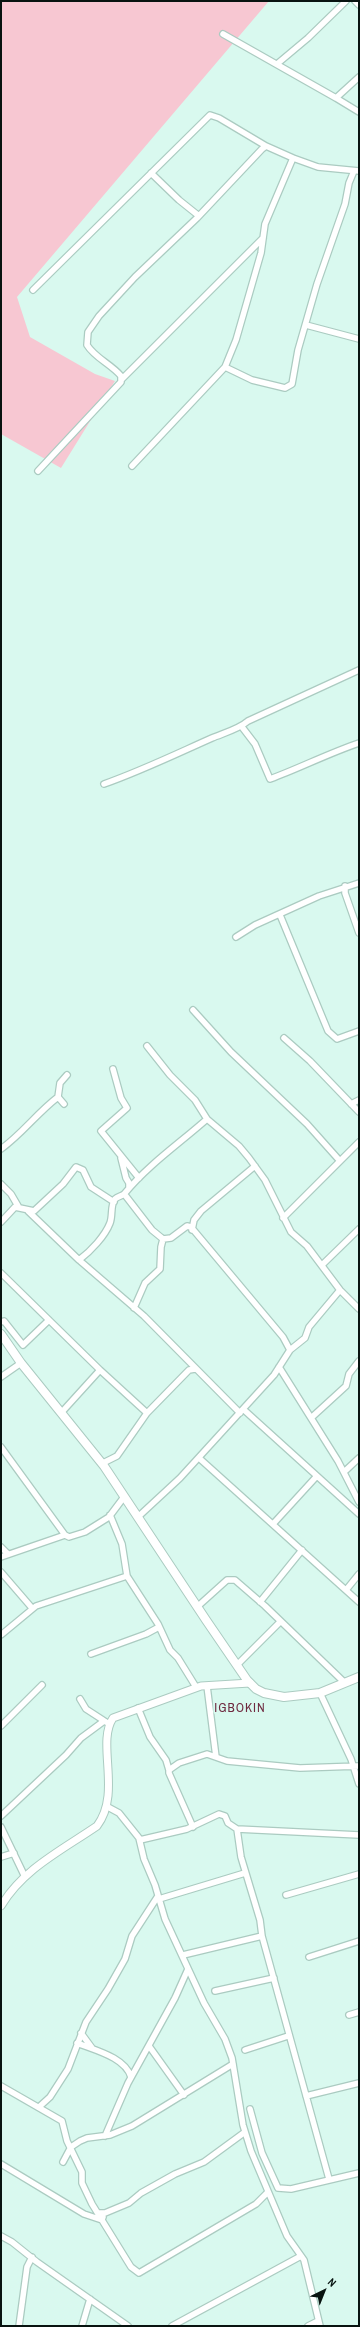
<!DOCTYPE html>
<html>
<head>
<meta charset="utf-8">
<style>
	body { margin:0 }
	#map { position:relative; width:360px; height:2327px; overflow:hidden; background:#d9f9ef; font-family:"Archivo Narrow",sans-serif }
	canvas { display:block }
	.frame { position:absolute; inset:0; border:2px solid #081310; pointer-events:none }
	.north { position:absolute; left:304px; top:2271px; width:40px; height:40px; -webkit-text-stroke:3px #d9f9ef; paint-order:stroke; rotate:43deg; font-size:11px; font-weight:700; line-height:16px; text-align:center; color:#081310 }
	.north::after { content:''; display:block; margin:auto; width:14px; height:18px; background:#081310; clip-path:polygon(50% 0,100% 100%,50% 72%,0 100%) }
</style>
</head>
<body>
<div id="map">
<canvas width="360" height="2327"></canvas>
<div class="frame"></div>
<div class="north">N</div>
</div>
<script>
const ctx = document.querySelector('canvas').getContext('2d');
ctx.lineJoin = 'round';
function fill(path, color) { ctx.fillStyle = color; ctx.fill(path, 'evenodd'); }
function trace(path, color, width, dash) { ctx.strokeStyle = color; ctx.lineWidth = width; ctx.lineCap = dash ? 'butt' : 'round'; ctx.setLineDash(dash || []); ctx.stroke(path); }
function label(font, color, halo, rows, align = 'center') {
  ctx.font = font + ' "Archivo Narrow",sans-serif'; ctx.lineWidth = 3.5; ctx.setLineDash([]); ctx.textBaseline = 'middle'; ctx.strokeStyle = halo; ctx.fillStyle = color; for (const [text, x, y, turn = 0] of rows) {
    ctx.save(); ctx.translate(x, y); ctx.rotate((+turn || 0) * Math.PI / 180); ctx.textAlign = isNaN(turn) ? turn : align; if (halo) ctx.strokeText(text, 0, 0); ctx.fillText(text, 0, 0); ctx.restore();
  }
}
fill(new Path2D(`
	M1 1H269L17 297 30 337 95 374 115 381 61 468 1 434Z`), '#f7c7d2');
const minor = new Path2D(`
	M355 1 359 5
	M223 34 336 98
	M277 64 308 38 346 1
	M359 77 336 98 359 112
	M151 173 179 200 199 216
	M33 290 210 115 219 118 266 146
	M306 325 359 339
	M225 367 252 380 285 388 292 384 298 350 317 284 345 204 349 183 354 171
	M122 379 263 238
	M132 466 225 367 236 340 261 253 265 224 293 158 318 167 359 171
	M38 471 121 382V376C111 364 95 358 87 345L88 332 99 316 135 277 197 218 262 149 266 146 293 158
	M242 727 255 744 270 779C300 768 329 753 359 743
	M104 784C141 771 176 754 212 738 224 733 239 729 248 721L359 670
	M345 886V893L359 933
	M280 915 328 1031 337 1039 359 1031
	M236 937 255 925 319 896 359 883
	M193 1010 231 1052 307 1124 340 1161
	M284 1038 310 1061 359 1112
	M147 1046 170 1075 195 1100 207 1119 239 1146 249 1158 265 1180 291 1232 307 1246 340 1290 359 1309
	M113 1069 121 1098 127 1108 101 1131 139 1178
	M58 1097 64 1104
	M351 1104 359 1100
	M207 1119C180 1143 148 1165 125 1193 123 1196 118 1196 115 1199 110 1206 113 1215 110 1223 105 1236 91 1251 79 1260L144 1316 240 1413
	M1 1149C22 1134 37 1113 58 1097L60 1083 67 1075
	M121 1158 126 1178 129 1183V1188
	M1 1184 11 1194 18 1206
	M125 1195 152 1230 163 1239 171 1238 187 1226 191 1227 283 1337 290 1350 274 1375 180 1478 139 1516
	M28 1211 79 1260
	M283 1218 359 1142
	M1 1222 15 1207 34 1211 63 1184 76 1167 83 1170 91 1187 114 1202
	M192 1230 194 1220 201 1211 255 1166
	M322 1265 359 1229
	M1 1273 100 1370 147 1413
	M134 1308 145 1283 160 1269 161 1247 163 1239
	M1 1322 4 1321 23 1345 49 1320
	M290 1350 305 1338 309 1327 340 1290
	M279 1367 338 1461 359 1502
	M1 1377 21 1363
	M243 1409 359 1514
	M61 1413 100 1370
	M311 1418 346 1386 349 1374 359 1361
	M1 1447 65 1535 69 1537 85 1532 109 1517 124 1497
	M199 1458 359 1602
	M103 1463 117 1456 147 1413 189 1370 195 1369
	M344 1472 359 1458
	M110 1515 122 1544 127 1576 158 1624 170 1650 178 1658 196 1687
	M273 1524 316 1477
	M1 1547 8 1554
	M1 1557 65 1535
	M1 1572 32 1608
	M346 1590 359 1574
	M260 1602 302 1550
	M197 1607 227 1580H235L265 1606 345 1683
	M1 1635 36 1606 127 1576
	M91 1654 146 1634 159 1627
	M237 1665 280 1622
	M207 1686 216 1757
	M320 1693 351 1759 359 1784
	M80 1699 86 1709 106 1722
	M138 1708 150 1737 166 1760 169 1770
	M1 1726 42 1685
	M106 1806 119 1813 139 1838 144 1859 155 1885 165 1919 204 2003 225 2039 232 2058 243 2125 251 2151 287 2236 304 2260 320 2326
	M1 1816 66 1755 81 1738 104 1721
	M1 1827 25 1877
	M193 1827 169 1773V1770L179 1763 207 1754 227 1761 300 1768 359 1766
	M237 1829 359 1835
	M140 1840 187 1829 219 1814 225 1816 228 1823 237 1829 241 1857 260 1920 262 1936 329 2179
	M1 1857 14 1853
	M286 1895 359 1874
	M159 1899 245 1873
	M183 1955 262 1936
	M309 1957 359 1941
	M215 1991 274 1978
	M349 2015 359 2012
	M81 2033 92 2048
	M77 2043C94 2050 125 2057 131 2077
	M149 2046 184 2095
	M245 2050 288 2036
	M1 2086 62 2121 67 2141 82 2172V2183L92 2204 131 2267 139 2273 256 2204 267 2193
	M306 2096 359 2083
	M39 2107 50 2097 68 2069 86 2022 108 1989 125 1959 132 1936 158 1896
	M250 2109 262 2153 278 2188 291 2189 359 2173
	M105 2136 128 2083 175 1998 188 1969
	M63 2162 71 2147 80 2141 87 2138 110 2135 132 2126 233 2064
	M1 2164 84 2214 102 2220 103 2217
	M99 2213H105L129 2203 141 2193 175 2174 204 2162 245 2132
	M1 2236 12 2242 37 2262 128 2326
	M19 2326 27 2267 32 2257
	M82 2326 90 2299
	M172 2326 301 2256
	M308 2326 318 2321`);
const tertiary = new Path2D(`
	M1 1906C23 1869 62 1850 97 1826 122 1793 96 1743 113 1718L201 1686 250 1683`);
const secondary = new Path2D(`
	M1 1334 21 1363 104 1466 206 1620 247 1680 256 1689 264 1693 284 1697 320 1693 359 1677`);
trace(minor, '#abcbc1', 8);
trace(tertiary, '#abcbc1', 9);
trace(secondary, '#abcbc1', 10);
trace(minor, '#fff', 5.5);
trace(tertiary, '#fff', 7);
trace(secondary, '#fff', 8);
ctx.letterSpacing = '1px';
label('13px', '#6f2a40', '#d9f9ef', [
	["IGBOKIN",240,1709]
]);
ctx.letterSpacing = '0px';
</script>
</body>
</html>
